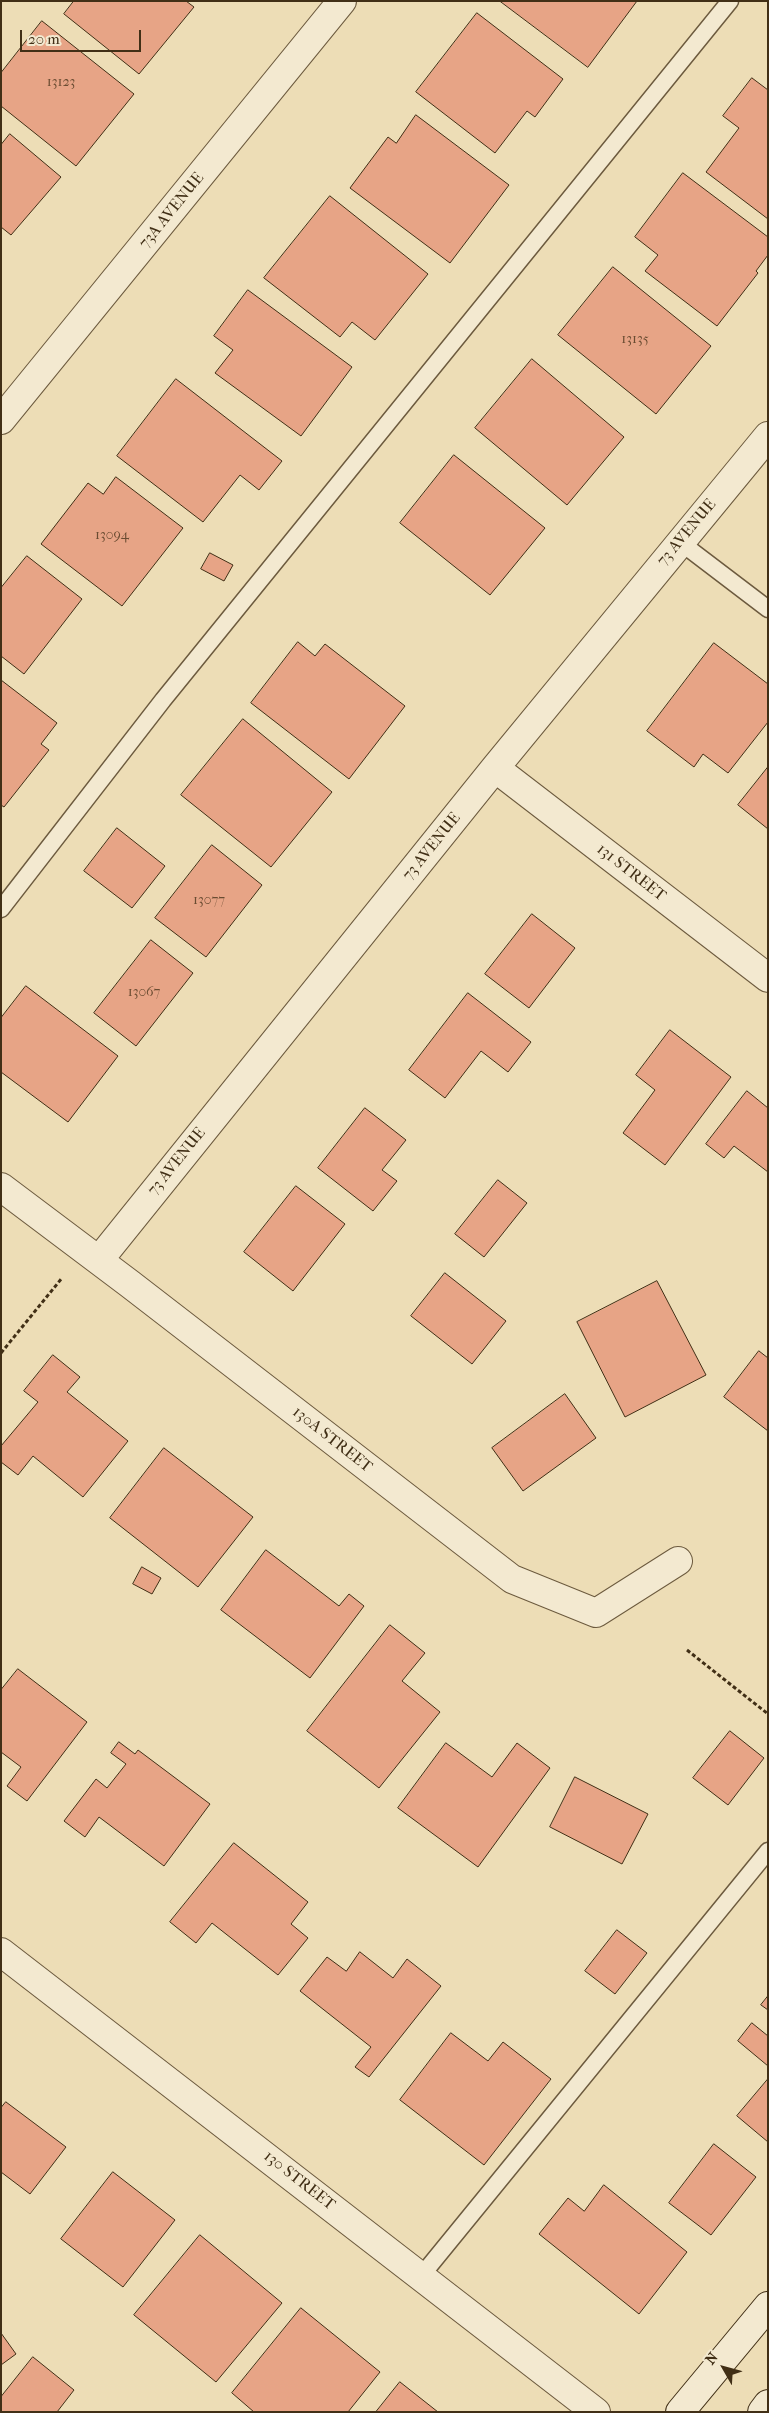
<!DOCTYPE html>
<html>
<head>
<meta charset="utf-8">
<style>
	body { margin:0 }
	#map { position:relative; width:769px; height:2413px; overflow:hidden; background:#edddb6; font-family:"IM FELL French Canon",serif }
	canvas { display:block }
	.frame { position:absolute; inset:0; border:2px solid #412f16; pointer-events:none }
	.north { position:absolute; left:699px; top:2343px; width:50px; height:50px; -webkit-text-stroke:4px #f3e9d0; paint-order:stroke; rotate:308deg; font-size:14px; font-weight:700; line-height:20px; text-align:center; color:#412f16 }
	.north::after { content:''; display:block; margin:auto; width:18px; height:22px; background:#412f16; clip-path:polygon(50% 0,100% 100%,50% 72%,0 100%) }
	.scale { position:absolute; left:20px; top:30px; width:121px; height:22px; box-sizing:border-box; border:2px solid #412f16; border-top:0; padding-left:6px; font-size:15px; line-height:18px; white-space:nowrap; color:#412f16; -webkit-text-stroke:4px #f3e9d0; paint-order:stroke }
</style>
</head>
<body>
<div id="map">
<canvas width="769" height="2413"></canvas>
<div class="frame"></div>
<div class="north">N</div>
<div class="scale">20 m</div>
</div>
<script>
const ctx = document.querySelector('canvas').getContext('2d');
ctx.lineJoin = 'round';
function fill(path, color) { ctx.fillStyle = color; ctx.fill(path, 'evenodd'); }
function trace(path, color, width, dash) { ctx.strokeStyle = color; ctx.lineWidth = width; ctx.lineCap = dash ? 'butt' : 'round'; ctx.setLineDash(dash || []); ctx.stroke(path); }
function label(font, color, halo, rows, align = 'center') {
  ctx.font = font + ' "IM FELL French Canon",serif'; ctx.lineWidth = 4; ctx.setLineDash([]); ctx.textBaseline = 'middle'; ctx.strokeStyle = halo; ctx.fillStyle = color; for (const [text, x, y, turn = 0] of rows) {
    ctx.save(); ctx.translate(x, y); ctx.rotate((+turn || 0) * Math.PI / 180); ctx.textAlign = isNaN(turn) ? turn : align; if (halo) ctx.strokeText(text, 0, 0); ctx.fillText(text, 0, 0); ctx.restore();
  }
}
const building = new Path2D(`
	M74 1H186L194 7 139 74 64 14Z
	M500 1H637L588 67Z
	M477 13 563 79 535 117 527 111 495 153 416 92Z
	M42 21 134 94 76 166 1 106V73Z
	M752 78 768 90V219L706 172 739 128 723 116Z
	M416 115 509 185 450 263 350 188 388 137 396 143Z
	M10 134 61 177 11 235 1 227V145Z
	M683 173 768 237V255L756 271 758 273 717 326 645 271 658 255 635 237Z
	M330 196 428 274 375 340 352 322 340 337 264 278Z
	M613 267 711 346 656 414 558 335Z
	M248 290 352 367 301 436 215 373 233 350 214 336Z
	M532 359 624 437 567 505 475 428Z
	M176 379 282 461 259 490 240 475 203 522 117 456Z
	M454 455 545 528 490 595 400 523Z
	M116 477 183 528 122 606 41 544 88 483 103 494Z
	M210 553 233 565 224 581 201 569Z
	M27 556 82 599 24 674 1 656V588Z
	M298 642 315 656 325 644 405 706 349 779 251 703Z
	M714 643 768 684V722L728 773 703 754 694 767 647 731Z
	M1 680 57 723 41 744 49 750 4 807 1 805Z
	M243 719 332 792 271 867 181 795Z
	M768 767V829L738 805Z
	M117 828 165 866 132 908 84 871Z
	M212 845 262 885 206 957 155 918Z
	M532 914 575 948 529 1008 485 974Z
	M151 940 193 973 136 1046 94 1013Z
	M26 986 118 1056 68 1122 1 1072V1018Z
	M468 993 531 1042 508 1072 481 1051 445 1098 409 1070Z
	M670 1030 731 1077 665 1165 623 1133 655 1090 636 1075Z
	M747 1091 768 1108V1172L734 1146 724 1158 706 1144Z
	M365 1108 406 1140 382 1170 397 1181 373 1211 318 1168Z
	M498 1180 527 1203 484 1257 455 1234Z
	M296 1186 345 1224 293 1291 244 1252Z
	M445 1273 506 1321 472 1364 411 1316Z
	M657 1281 706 1375 625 1417 577 1322Z
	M759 1351 768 1358V1431L724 1397Z
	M53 1355 80 1377 67 1392 128 1441 83 1497 33 1456 18 1475 1 1462V1446L38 1402 24 1391Z
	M565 1394 596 1438 523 1491 492 1448Z
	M164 1448 253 1517 198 1587 110 1518Z
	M266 1550 339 1606 349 1594 364 1606 310 1678 221 1610Z
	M142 1567 161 1578 152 1594 133 1584Z
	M390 1625 425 1653 402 1681 440 1712 379 1788 307 1731Z
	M18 1669 87 1722 27 1801 7 1786 21 1767 1 1752V1690Z
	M730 1731 764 1758 728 1805 693 1778Z
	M119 1742 135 1754 138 1750 210 1804 164 1866 99 1817 85 1837 64 1821 96 1779 107 1788 126 1764 111 1753Z
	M446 1743 492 1777 517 1743 550 1768 478 1867 398 1808Z
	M575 1777 648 1814 622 1864 550 1827Z
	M234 1843 308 1902 291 1924 308 1938 278 1975 212 1923 196 1943 170 1922Z
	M617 1930 647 1953 615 1994 585 1971Z
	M360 1952 393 1978 407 1959 441 1986 369 2077 355 2067 371 2047 300 1991 327 1957 346 1971Z
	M768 1996V2010L761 2005Z
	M752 2023 768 2036V2066L738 2041Z
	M451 2033 488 2061 503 2042 551 2079 484 2165 400 2100Z
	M768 2079V2142L737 2116Z
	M6 2102 66 2147 30 2194 1 2172V2108Z
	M714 2144 756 2177 711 2235 669 2203Z
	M113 2172 175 2220 123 2287 61 2239Z
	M604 2185 687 2252 639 2314 539 2234 568 2198 584 2211Z
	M200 2235 282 2303 216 2382 134 2315Z
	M301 2308 380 2372 348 2412H254L232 2393Z
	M1 2333 16 2354 1 2365Z
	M33 2357 74 2390 57 2412H1V2397Z
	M400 2382 438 2412H376Z`);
fill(building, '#e7a486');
trace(building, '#412f16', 1);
const lane = new Path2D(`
	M680 542 768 609
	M1 909 163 700 730 1
	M422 2275 768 1851`);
const street = new Path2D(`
	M1 420 342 1
	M495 768 768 978
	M1 1187 130 1284 512 1579 596 1613 678 1561
	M99 1260 495 768 768 436
	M1 1952 596 2412`);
const secondary = new Path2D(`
	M680 2412 768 2306
	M762 2412 768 2404`);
trace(lane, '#6c5a3e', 19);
trace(street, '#6c5a3e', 30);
trace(secondary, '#412f16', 30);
trace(new Path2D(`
	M1 1353 62 1278
	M687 1650 768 1714`), '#412f16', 3, [4, 2.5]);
trace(lane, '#f3e9d0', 16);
trace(street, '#f3e9d0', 28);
trace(secondary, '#f3e9d0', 28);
label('14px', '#6a4c32', null, [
	["13123",61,83],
	["13135",635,340],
	["13094",112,536],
	["13077",209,901],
	["13067",144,993]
]);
label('16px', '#412f16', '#f3e9d0', [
	["73A AVENUE",172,211,-51],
	["73 AVENUE",687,533,-50],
	["73 AVENUE",432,847,-51],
	["131 STREET",631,873,38],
	["73 AVENUE",177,1162,-51],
	["130A STREET",332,1440,38],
	["130 STREET",299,2181,38]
]);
</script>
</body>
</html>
